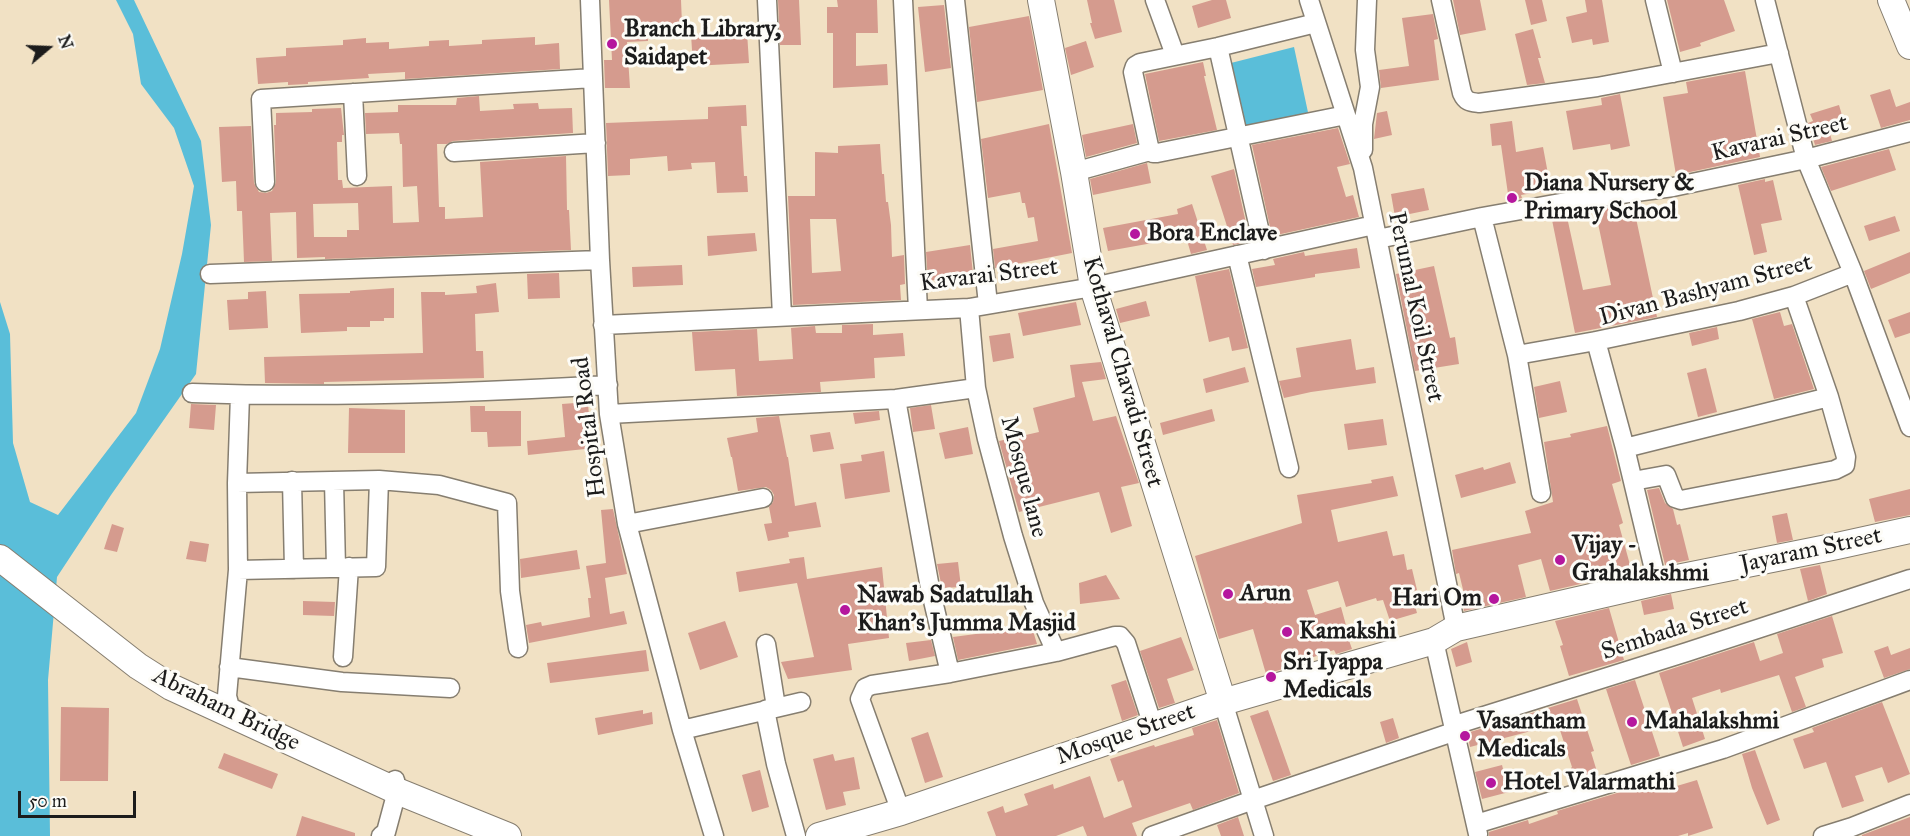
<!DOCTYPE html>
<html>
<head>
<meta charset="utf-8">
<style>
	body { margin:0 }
	#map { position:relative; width:1910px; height:836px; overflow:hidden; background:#f1e1c4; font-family:"IM FELL Great Primer",serif }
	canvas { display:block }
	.north { position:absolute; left:18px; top:18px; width:60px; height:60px; -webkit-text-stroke:4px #fdfcf7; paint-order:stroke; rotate:71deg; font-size:16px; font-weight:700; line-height:24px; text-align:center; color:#1c1c1c }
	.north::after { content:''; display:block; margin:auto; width:21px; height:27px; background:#1c1c1c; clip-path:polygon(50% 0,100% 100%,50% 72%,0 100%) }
	.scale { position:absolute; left:18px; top:791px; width:118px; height:27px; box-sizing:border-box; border:3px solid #1c1c1c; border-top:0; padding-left:8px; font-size:18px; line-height:21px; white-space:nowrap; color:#1c1c1c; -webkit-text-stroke:4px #fdfcf7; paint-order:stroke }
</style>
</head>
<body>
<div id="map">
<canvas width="1910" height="836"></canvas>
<div class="north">N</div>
<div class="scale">50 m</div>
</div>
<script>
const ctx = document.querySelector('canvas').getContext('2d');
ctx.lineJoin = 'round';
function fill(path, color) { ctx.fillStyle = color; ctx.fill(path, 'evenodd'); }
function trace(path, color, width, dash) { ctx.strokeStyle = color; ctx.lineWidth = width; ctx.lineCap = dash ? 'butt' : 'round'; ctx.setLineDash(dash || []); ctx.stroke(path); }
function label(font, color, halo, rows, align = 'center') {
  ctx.font = font + ' "IM FELL Great Primer",serif'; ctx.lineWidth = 6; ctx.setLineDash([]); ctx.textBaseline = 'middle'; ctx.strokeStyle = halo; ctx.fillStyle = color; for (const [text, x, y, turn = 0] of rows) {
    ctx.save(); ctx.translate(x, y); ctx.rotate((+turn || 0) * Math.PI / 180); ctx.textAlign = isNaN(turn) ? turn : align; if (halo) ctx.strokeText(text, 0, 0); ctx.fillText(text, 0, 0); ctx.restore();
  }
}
fill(new Path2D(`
	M116 0H134L201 141 211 225 196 374 111 495 57 577 48 680 50 836H0V302L10 334 13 443 30 502 58 515 136 413 160 349 182 254 194 186 174 128 141 84 133 34Z
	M1294 47 1309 117 1244 133 1227 64Z`), '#5abed9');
fill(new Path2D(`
	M609 0H681L682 24 647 26 648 41 627 42 630 88H605L604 60H612Z
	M778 0H799L801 45H780Z
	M837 0H877L878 33H856V66L887 64 888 85 833 88V33H827V7H838Z
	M1087 0H1114L1122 32 1095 39 1090 23H1092Z
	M1212 0H1226L1231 18 1198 28 1192 6Z
	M1453 0H1480L1486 30 1460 35Z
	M1525 0H1542L1547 21 1531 25Z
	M1585 0H1602L1609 42 1593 45 1592 39 1572 43 1566 17 1587 12Z
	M1667 0H1724L1735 31 1700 43 1701 46 1680 52Z
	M944 5 951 68 925 72 918 7Z
	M1433 14 1438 39 1434 40 1439 80 1381 88 1379 70 1409 66 1402 18Z
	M1029 16 1043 90 977 102 969 27Z
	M1533 29 1541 58H1538L1545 83 1527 85 1515 34Z
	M747 32 749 63 693 66 691 34Z
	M535 37V45L559 43 560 69 405 79V72L368 74 369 78 308 82V84L288 85V82L258 84 256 58 286 56V48L343 45V40L366 38V43L389 42V49L429 46V41L449 40V46L482 44V40Z
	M1086 41 1094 67 1071 75 1065 48Z
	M1203 62 1206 76H1204L1217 130 1159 141 1145 74Z
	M1745 71 1760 157 1676 175 1663 97 1688 93 1686 82Z
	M1890 89 1896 107 1910 102V120L1881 128 1870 95Z
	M1620 94 1630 146 1611 150 1610 144 1573 150 1566 111 1602 105 1601 98Z
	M479 96 480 111 514 109 513 104 538 103 539 109 572 108 573 133 453 141 447 144H437L439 207H445V219L483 217 480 162 566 156 567 210H569L571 250 325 259V257L297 258 296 212 270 213 272 261 244 262 242 211H237L236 181 222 182 219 127 251 126 254 183 259 192 266 193 272 191 276 182 274 125H276V113L312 112V109L341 108 344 135H342V142H337L338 180H342L343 188 392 186 393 223 419 222 417 186 403 187 402 144H400L399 133 366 134 365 113 398 112V105H456L457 98ZM358 203 359 230H347V237H314L313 204Z
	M746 105 747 126H741L744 176H747L748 192 717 193 715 162 691 163 692 169 668 171 667 156 630 159V175L608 176 606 123 708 119V107Z
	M1839 105 1844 122 1828 126 1832 141 1815 145 1808 123 1813 121 1810 114Z
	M1387 111 1392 135 1374 139 1377 113Z
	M1512 121 1516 152 1543 147 1551 190 1521 195 1522 198 1509 201 1501 145 1492 146 1490 124Z
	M1049 124 1072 253 995 268 993 249 1038 241 1034 217 1028 218 1025 203H1022L1020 192 988 198 981 139Z
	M1133 124 1137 143 1086 157 1082 135Z
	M1338 128 1350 164 1337 167 1346 197 1353 195 1359 217 1272 236 1252 145Z
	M880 144 882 174H884L886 202H888L891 225 892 257 904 255 905 284 900 285 901 300 793 305 788 196H815V152L838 153V146ZM810 219H836L841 271 812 273Z
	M1889 149 1896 170 1831 191 1821 167Z
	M1147 163 1151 183 1093 195 1090 179Z
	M1234 169 1250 241 1233 245 1211 176Z
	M1765 179V182L1773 180 1782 220 1761 224 1767 252 1754 255 1738 185Z
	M1424 188 1429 210 1395 217 1391 194Z
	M1192 204 1207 250 1191 254 1186 237 1108 251 1103 228 1178 214 1177 209Z
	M1633 204 1657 317 1575 333 1552 220 1567 217 1583 290 1611 285 1595 209Z
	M1895 216 1900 231 1869 241 1864 226Z
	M755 233 757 251 708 256 707 236Z
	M970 245 973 274 928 281 926 252Z
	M1357 248 1360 268 1315 274V277L1256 287 1252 269 1275 265 1273 259 1304 252 1305 256Z
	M1910 252V273L1871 289 1864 271Z
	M682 265 683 285 633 287 632 267Z
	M1434 266 1450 338 1455 337 1459 364 1415 371 1396 274Z
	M1229 269 1248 348 1232 351 1229 337 1209 342 1195 276Z
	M559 273 560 298 528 299 527 274Z
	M496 283 499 312 475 314 476 351H483L484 378 324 382V384L265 383 264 357 423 353 421 292H445V295L477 293 476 286Z
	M394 288V318H384V321H370V327H347V331L301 333 299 294 350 293V291Z
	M266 291 268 328 229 330 227 300 248 299V292Z
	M1146 301 1150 316 1120 323 1116 309Z
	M1076 302 1081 325 1023 336 1018 313Z
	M1780 312 1784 326 1792 324 1814 389 1774 399 1752 319Z
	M1910 312V333L1895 338 1888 320Z
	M873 324V335L903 333 905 356 874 358 875 378 820 382 821 392 737 396 735 369 695 371 692 332 757 329 759 361 793 359 791 328 815 326 816 333H842V325Z
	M1717 327 1719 339 1692 346 1689 333Z
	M1010 333 1014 358 993 362 989 336Z
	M1351 339 1356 370 1374 367 1376 383 1311 392 1284 398 1279 381 1301 377 1296 348Z
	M1101 362 1106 379 1082 382 1093 421 1116 416 1139 483 1121 487 1132 526 1111 533 1099 492 1019 512 999 441 1039 432 1033 408 1075 397 1070 365Z
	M1245 367 1249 382 1206 393 1203 379Z
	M1706 368 1717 412 1698 417 1687 373Z
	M1560 381 1567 412 1539 418 1534 387Z
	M588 402 589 417H582L585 449 528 455 527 441 565 437 562 404Z
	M191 404 216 405 214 430 189 428Z
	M931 405 935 429 913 432 910 408Z
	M470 406H485V411H521V446L488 447 487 432H471Z
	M349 408 405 410V453H348Z
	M1212 409 1215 421 1163 435 1160 423Z
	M879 411 880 420 855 424 853 413Z
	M779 416 787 457H788L795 506 816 502 821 527 788 532 789 537 768 541 764 524 772 523 769 507 773 502 774 495 771 490 766 487 738 491 732 457H731L727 438 758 432 756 418Z
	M1383 419 1387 445 1348 450 1344 424Z
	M1607 426 1621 481 1612 484 1623 523 1619 525 1632 572 1550 591 1541 559 1518 565 1526 597 1464 611 1462 599 1465 598 1459 573 1456 574 1452 550 1531 533 1525 511 1553 502 1544 442 1571 437 1570 434Z
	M968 427 973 454 945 459 939 433Z
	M830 432 834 449 813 452 810 435Z
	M884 451 890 492 845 499 840 464 862 461 861 455Z
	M1510 462 1516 483 1461 498 1455 475 1483 467 1484 470Z
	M1393 476 1398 496 1331 510 1338 542 1387 531 1393 556 1404 554 1407 570 1412 569 1417 590 1411 592 1417 613 1390 621 1383 600 1377 601 1376 598 1346 607 1338 581 1307 590 1315 615 1341 607 1347 629H1345L1352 649 1336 654 1334 650 1305 660 1306 662 1266 674 1253 629 1219 639 1195 556 1302 523 1297 495 1372 483 1371 480Z
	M1659 488 1665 503 1673 509 1677 525 1680 524 1689 560 1665 565 1647 490Z
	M1910 489V515L1875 522 1869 499Z
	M613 509 627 574 605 578 610 614 624 611 627 624 529 643 526 625 541 622 542 626 590 617 588 598H591L586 566 606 563 601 510Z
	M1787 513 1793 540 1777 543 1772 516Z
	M112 524 124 528 117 552 104 549Z
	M190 541 209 544 206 562 186 559Z
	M577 550 580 569 521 578 520 559Z
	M804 557 807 579 882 567 889 638 848 644 852 670 788 679 781 662 814 657 797 583 739 592 736 572 790 563 789 559Z
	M958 562 961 587 942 588 937 564Z
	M1820 565 1827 594 1808 601 1800 569Z
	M1106 575 1120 599 1080 604 1079 583Z
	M1671 594 1674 609 1644 615 1641 601Z
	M303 601 335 602 334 616 303 615Z
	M1609 608 1624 660 1569 676 1560 646 1563 645 1555 621Z
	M1832 616 1843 653 1822 659 1824 667 1795 677 1806 707 1792 712 1779 675 1721 693 1720 689 1692 698 1705 739 1683 747 1659 673 1754 642 1760 661 1783 653 1777 634Z
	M725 621 738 657 700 670 688 633Z
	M1031 624 1037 644 958 660 953 637 1006 630Z
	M1181 637 1194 670 1167 679 1175 703 1159 708 1140 651Z
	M931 640 935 656 909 661 906 643Z
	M1467 642 1472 662 1456 667 1451 649Z
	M1888 646 1891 655 1910 648V669L1884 678 1874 651Z
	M646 650 649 671 550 683 547 663Z
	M1126 680 1138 715 1122 721 1111 685Z
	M1635 680 1660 756 1631 765 1606 689Z
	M1577 699 1594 751 1591 752 1598 775 1575 782 1571 768 1572 767 1558 724 1470 747 1467 733Z
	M1882 702 1910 774 1888 783 1882 767 1855 776 1864 801 1842 808 1826 762 1804 769 1793 739 1814 732 1812 728Z
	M61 707 109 708 108 781H60Z
	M643 710V714L652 712 653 724 598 735 595 718Z
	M1268 710 1291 775 1273 781 1250 716Z
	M1393 718 1399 738 1386 743 1380 722Z
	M1217 720 1239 793 1193 810 1190 803 1132 823 1137 836H1087L1083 826 1056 836H996L987 812 1003 806 1005 813 1028 805 1024 794 1053 784 1054 789 1090 776 1104 818 1132 807 1123 780 1118 782 1110 759 1154 745 1155 747 1194 735 1192 728Z
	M928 732 943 777 925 783 911 738Z
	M1755 750 1780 820 1767 825 1752 788 1742 754Z
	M224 753 278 774 272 789 218 768Z
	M833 754 835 761 854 757 860 789 843 792 846 805 826 810 813 759Z
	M1502 765 1509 792 1482 799 1475 772Z
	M760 770 769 807 752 812 742 775Z
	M1667 778 1670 788 1697 780 1713 828 1688 836V833L1678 836H1489V832L1528 820 1529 824 1558 814 1557 811Z
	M302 816 355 833V836H296Z
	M1238 817 1244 836H1221L1217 825Z
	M1910 817V836H1862V835Z`), '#d59b8e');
const street = new Path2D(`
	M590 0 600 260 609 414 627 524 682 730 714 836
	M767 0 782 316
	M903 0 918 310
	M955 0 988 304
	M1155 0 1175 55
	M1309 0 1363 168 1456 628
	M1441 0 1462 93C1466 102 1470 102 1479 103L1597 87 1779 53
	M1655 0 1673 73
	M1765 0 1806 159 1853 273 1910 427
	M1218 47 1264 250
	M353 93 357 176
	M1363 150V124L1370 87 1365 50 1367 0
	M1150 151 1133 72 1135 66 1140 63 1218 47 1316 23
	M454 152 596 143
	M1074 172 1150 151 1153 153H1157L1346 115
	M265 182 261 99 593 78
	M1482 217 1517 355 1541 493
	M1378 239 1482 217 1577 200 1673 187 1806 159 1910 132
	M1237 255 1289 468
	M210 274 600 260
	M969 308 976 388 987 439 1013 536 1034 603 1056 652
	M603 325 969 308 1093 287 1374 225
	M1517 355 1596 341
	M192 393C331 398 470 393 608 385
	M240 395 237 483 238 570 227 696 230 707 244 714
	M896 399 930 588 950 673
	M609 414 896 399 976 388
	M1625 448 1829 397
	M292 481 294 569
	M334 481 336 568
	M1633 481 1666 475 1675 498 1681 500 1835 470 1845 465 1846 457 1829 397 1794 296
	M237 483 379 480 439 485 507 503 510 591 518 648
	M627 524 763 498
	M238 570 376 567 379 480
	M1657 582 1625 448 1596 341 1739 311 1794 296 1853 273
	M1434 641 1478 834
	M766 644 776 707 765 710 776 764 796 836
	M343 657 349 567
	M229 667 342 682 450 688
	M1223 702 1264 836
	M1455 725 1687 652 1910 579
	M682 730 801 702
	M901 812 860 699 865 688 872 685 950 673 1056 652 1115 636H1120L1126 643 1153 726
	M1476 824 1723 749 1910 680
	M381 836 386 832 397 791 395 780
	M1152 836 1253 800 1456 731
	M1823 836 1852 827 1910 804`);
const secondary = new Path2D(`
	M1041 0 1074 172 1093 287 1223 702
	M1891 0 1910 46
	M0 558 138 666 171 687 397 791 508 836
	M819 836 901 812 1223 702 1434 641 1456 628 1657 582 1837 546 1910 530`);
trace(street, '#867e70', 21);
trace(secondary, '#867e70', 28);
trace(street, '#fff', 18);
trace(secondary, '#fff', 26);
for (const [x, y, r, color] of [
	[612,44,6,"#b5179e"],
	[1512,198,6,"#b5179e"],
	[1135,234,6,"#b5179e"],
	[1560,560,6,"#b5179e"],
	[1228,594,6,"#b5179e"],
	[1494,599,6,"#b5179e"],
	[845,610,6,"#b5179e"],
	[1287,632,6,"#b5179e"],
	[1271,677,6,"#b5179e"],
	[1632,722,6,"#b5179e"],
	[1465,736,6,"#b5179e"],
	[1491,783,6,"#b5179e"]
]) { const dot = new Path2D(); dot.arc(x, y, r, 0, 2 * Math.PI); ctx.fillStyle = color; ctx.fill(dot); trace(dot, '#fdfcf7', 2); }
label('bold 24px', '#1c1c1c', '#fdfcf7', [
	["Branch Library,",624,30],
	["Saidapet",624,58],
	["Diana Nursery &",1524,184],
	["Primary School",1524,212],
	["Bora Enclave",1147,234],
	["Vijay -",1572,546],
	["Grahalakshmi",1572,574],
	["Arun",1240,594],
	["Nawab Sadatullah",857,596],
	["Khan's Jumma Masjid",857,624],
	["Hari Om",1482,599,"right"],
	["Kamakshi",1299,632],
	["Sri Iyappa",1283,663],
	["Medicals",1283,691],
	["Vasantham",1477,722],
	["Medicals",1477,750],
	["Mahalakshmi",1644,722],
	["Hotel Valarmathi",1503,783]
], 'left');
label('24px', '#1c1c1c', '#fdfcf7', [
	["Kavarai Street",1780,139,-13],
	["Kavarai Street",989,276,-7],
	["Divan Bashyam Street",1706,291,-15],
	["Perumal Koil Street",1415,307,78],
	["Kothaval Chavadi Street",1122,372,74],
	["Hospital Road",590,427,-97],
	["Mosque lane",1023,477,75],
	["Jayaram Street",1811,551,-12],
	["Sembada Street",1675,630,-18],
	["Abraham Bridge",226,710,26],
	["Mosque Street",1126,735,-19]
]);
</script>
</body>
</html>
